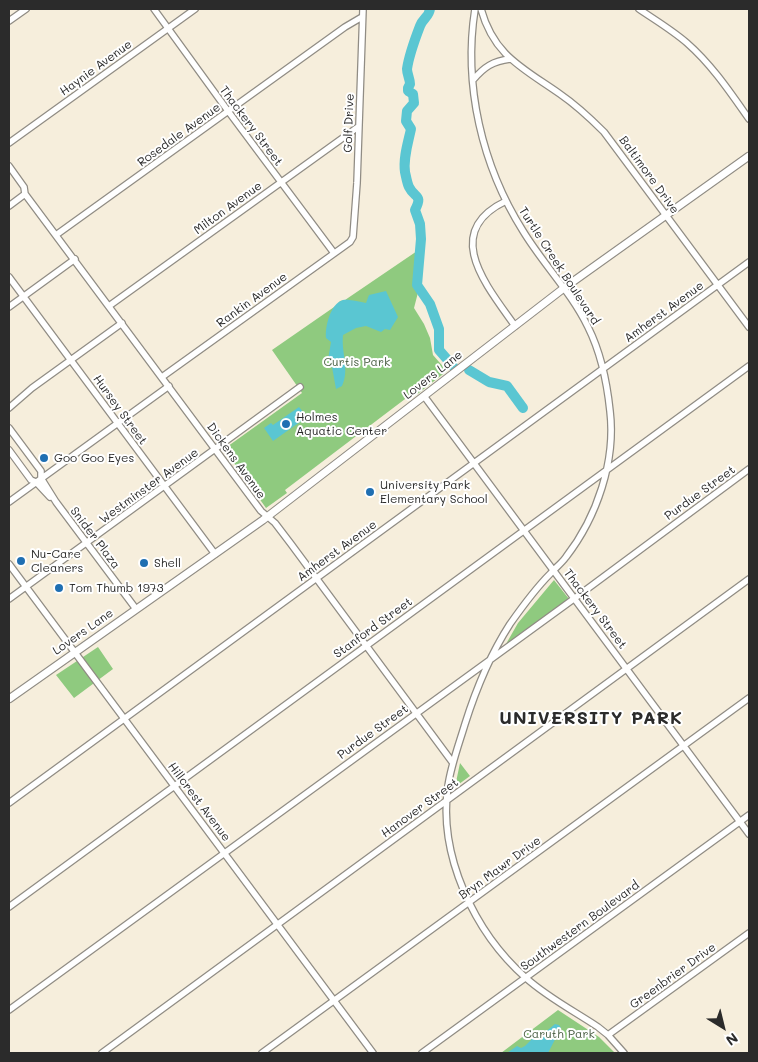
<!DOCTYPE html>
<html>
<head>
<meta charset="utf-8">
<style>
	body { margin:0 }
	#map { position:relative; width:758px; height:1062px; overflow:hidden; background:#f6eedc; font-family:Mali,sans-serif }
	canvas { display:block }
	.frame { position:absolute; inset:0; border:10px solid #2b2b2b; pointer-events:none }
	.north { position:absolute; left:698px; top:1002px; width:50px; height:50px; -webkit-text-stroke:4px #fff; paint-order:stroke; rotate:144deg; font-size:14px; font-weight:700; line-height:20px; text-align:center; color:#2b2b2b }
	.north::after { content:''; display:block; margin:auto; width:18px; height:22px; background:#2b2b2b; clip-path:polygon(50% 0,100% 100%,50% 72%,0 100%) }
</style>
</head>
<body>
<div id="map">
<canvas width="758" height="1062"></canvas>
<div class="frame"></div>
<div class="north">N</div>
</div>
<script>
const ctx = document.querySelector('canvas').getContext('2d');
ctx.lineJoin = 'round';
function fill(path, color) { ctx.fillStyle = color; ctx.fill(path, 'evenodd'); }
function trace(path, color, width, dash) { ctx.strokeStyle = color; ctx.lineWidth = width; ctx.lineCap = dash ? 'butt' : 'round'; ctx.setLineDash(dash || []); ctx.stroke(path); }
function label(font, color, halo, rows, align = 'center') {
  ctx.font = font + ' Mali,sans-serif'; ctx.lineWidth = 4; ctx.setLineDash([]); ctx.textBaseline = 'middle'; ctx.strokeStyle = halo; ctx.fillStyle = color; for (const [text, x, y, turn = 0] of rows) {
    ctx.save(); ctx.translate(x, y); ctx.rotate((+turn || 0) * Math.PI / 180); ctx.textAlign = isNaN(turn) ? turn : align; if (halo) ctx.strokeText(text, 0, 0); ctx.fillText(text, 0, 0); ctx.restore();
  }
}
fill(new Path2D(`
	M423 247 421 281 414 308 424 324 430 338 433 355 447 371 415 396H409L285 490 287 493 266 508 224 449 302 393 272 350 337 305 340 301 345 300Z
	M554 580 569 599 506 644 518 623Z
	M98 647 113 669 74 698 56 675Z
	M460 763 470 776 455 787Z
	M558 1010 599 1037 615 1053H501Z`), '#8fca7f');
fill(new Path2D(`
	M386 291 398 317 390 330 385 329 381 332 366 326 356 328 343 335C341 352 350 369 342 386L336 389 332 367 328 360 331 342 326 338C325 327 330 304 343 300 349 299 360 302 366 303L369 295Z
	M299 407 307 417 273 441 264 428 271 423 273 425Z
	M555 1024 559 1025 561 1028 548 1053H507L517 1046 521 1048 525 1046 533 1038 537 1039Z`), '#5ac6d2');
trace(new Path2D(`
	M430 9C429 17 423 18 420 26 415 39 409 55 407 69 407 74 410 79 410 84L408 88V91L413 94 414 103 407 111 406 121 411 129C408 143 403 158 405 172 406 176 407 183 409 187 415 199 423 194 415 210L420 224 421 239 417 285 430 304 439 329V350L453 366
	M469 370 489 382 507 386 523 408`), '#5ac6d2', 10);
const minor = new Path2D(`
	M154 9 228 111 334 253
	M475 9C463 85 482 166 523 231 543 264 571 292 588 327 601 353 607 382 610 411 616 461 597 517 566 557 561 564 555 568 550 574 535 589 522 607 510 624 490 655 476 689 465 724 459 744 451 765 448 786 438 855 474 932 526 978 547 997 574 1011 598 1027L608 1035 624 1053
	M481 9C494 56 523 68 560 94 576 105 590 118 604 132L749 327
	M639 9C655 20 672 30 687 43 712 65 730 92 749 119
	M9 21 26 9
	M473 80C484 67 493 61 510 59
	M9 143 195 9
	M9 166 24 187 25 194 261 511 275 523 291 544 453 763
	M506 201C441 232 486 285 515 326
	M9 206 25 194
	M56 235 345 27 362 17
	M9 277 215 554
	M109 306 358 127
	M9 307 75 259
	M162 377 350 242 353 237 357 183 363 9
	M424 396 749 834
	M9 408 32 388 122 323
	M9 428 41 471V478L56 502 136 609
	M9 450 31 480 36 482 50 497
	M9 502 169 386
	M9 564 373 1053
	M9 599 300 387
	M9 803 749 262
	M9 907 749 366
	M9 1010 575 598 749 469
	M608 1035 749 933
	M102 1053 749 579
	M262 1053 749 698
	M422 1053 749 815`);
const major = new Path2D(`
	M9 699 263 520 564 288 749 156`);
trace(minor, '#908c84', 8);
trace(major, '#908c84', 9);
trace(minor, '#fff', 5.5);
trace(major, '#fff', 7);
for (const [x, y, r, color] of [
	[286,424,5,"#1f6fb2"],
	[44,458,5,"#1f6fb2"],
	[370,492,5,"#1f6fb2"],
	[21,561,5,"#1f6fb2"],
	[144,563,5,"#1f6fb2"],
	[59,588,5,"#1f6fb2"]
]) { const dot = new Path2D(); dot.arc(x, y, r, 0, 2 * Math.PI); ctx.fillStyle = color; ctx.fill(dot); trace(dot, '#fff', 2); }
label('12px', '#2b2b2b', '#fff', [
	["Haynie Avenue",96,68,-36],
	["Golf Drive",349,123,-88],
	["Thackery Street",251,126,53],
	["Rosedale Avenue",179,135,-36],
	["Baltimore Drive",649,175,54],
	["Milton Avenue",228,208,-36],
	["Turtle Creek Boulevard",559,266,57],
	["Rankin Avenue",252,300,-36],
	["Amherst Avenue",664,312,-36],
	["Lovers Lane",433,375,-38],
	["Hursey Street",120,410,54],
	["Dickens Avenue",236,461,54],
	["Westminster Avenue",149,486,-36],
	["Purdue Street",700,493,-36],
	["Snider Plaza",95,538,53],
	["Amherst Avenue",337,551,-36],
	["Thackery Street",595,609,53],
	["Stanford Street",373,628,-36],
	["Lovers Lane",83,632,-35],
	["Purdue Street",373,732,-36],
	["Hillcrest Avenue",199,802,53],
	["Hanover Street",420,808,-36],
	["Bryn Mawr Drive",500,868,-36],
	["Southwestern Boulevard",580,926,-36],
	["Greenbrier Drive",673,976,-36]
]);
label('12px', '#4e6348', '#fff', [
	["Curtis Park",357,362],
	["Caruth Park",559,1034]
]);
label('12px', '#2b2b2b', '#fff', [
	["Holmes",296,417],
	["Aquatic Center",296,431],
	["Goo Goo Eyes",54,458],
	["University Park",380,485],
	["Elementary School",380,499],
	["Nu-Care",31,554],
	["Cleaners",31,568],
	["Shell",154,563],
	["Tom Thumb 1973",69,588]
], 'left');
ctx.letterSpacing = '1px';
label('bold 18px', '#2b2b2b', '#fff', [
	["UNIVERSITY PARK",591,718]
]);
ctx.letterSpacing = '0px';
</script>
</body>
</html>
